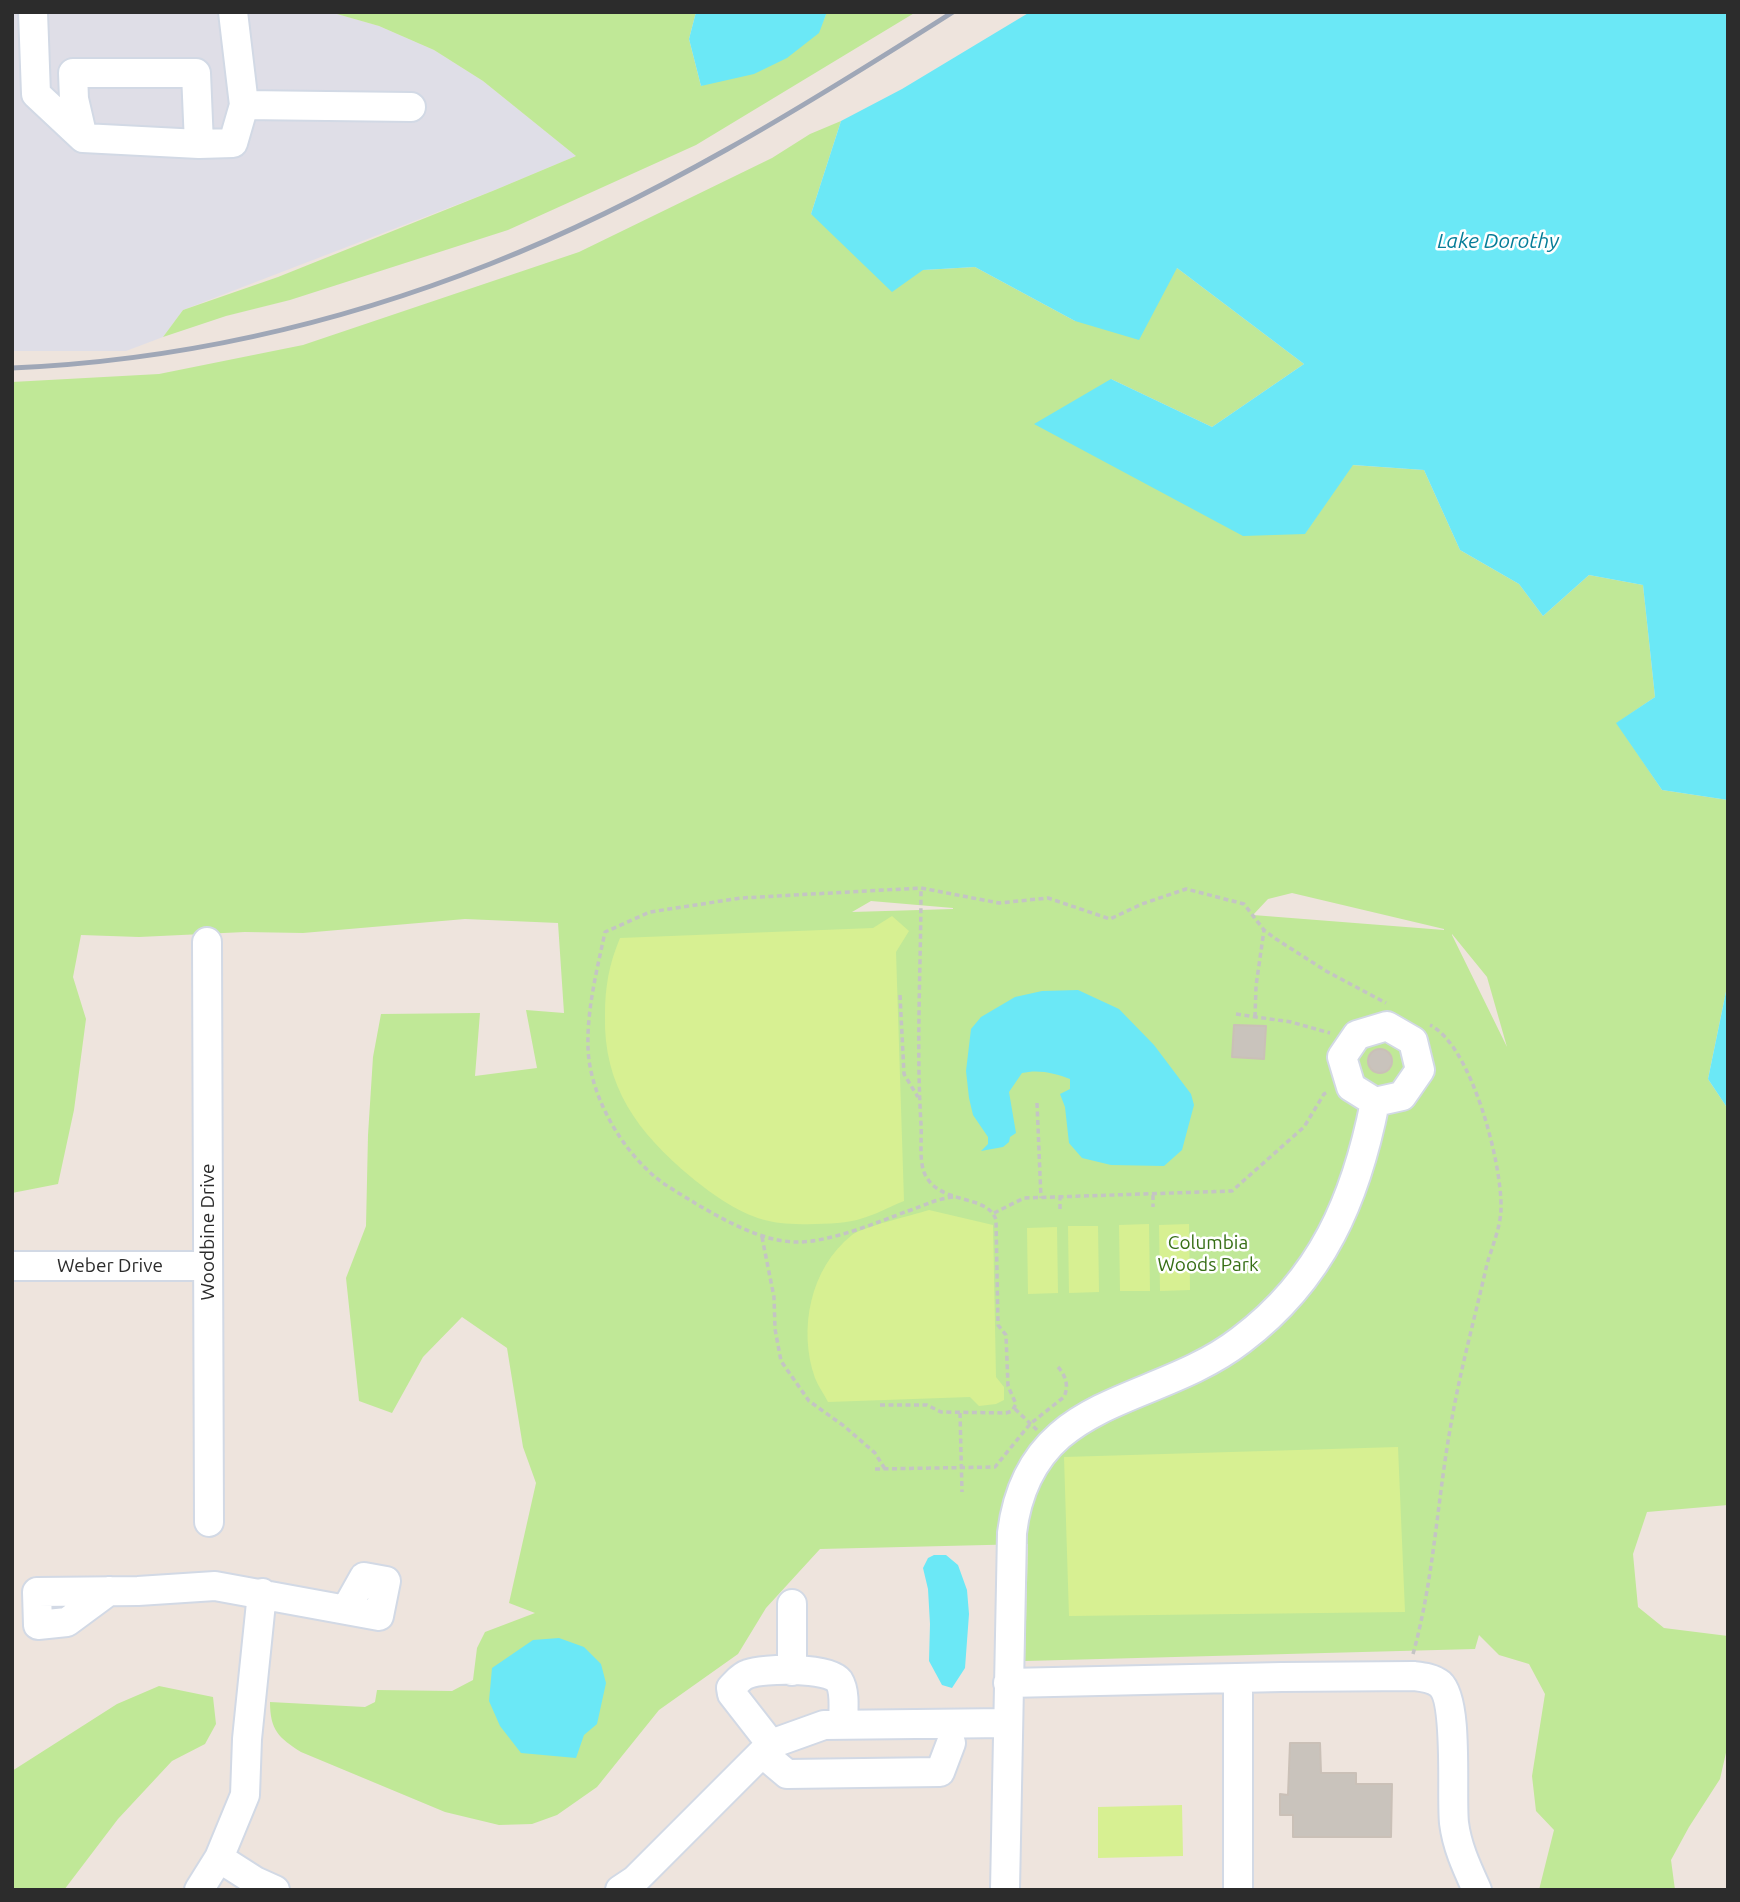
<!DOCTYPE html>
<html>
<head>
<meta charset="utf-8">
<style>
	body { margin:0 }
	#map { position:relative; width:1740px; height:1902px; overflow:hidden; background:#eee4dd; font-family:Ubuntu,sans-serif }
	canvas { display:block }
	.frame { position:absolute; inset:0; border:14px solid #2c2c2c; pointer-events:none }
</style>
</head>
<body>
<div id="map">
<canvas width="1740" height="1902"></canvas>
<div class="frame"></div>
</div>
<script>
const ctx = document.querySelector('canvas').getContext('2d');
ctx.lineJoin = 'round';
function fill(path, color) { ctx.fillStyle = color; ctx.fill(path, 'evenodd'); }
function trace(path, color, width, dash) { ctx.strokeStyle = color; ctx.lineWidth = width; ctx.lineCap = dash ? 'butt' : 'round'; ctx.setLineDash(dash || []); ctx.stroke(path); }
function label(font, color, halo, rows, align = 'center') {
  ctx.font = font + ' Ubuntu,sans-serif'; ctx.lineWidth = 5; ctx.setLineDash([]); ctx.textBaseline = 'middle'; ctx.strokeStyle = halo; ctx.fillStyle = color; for (const [text, x, y, turn = 0] of rows) {
    ctx.save(); ctx.translate(x, y); ctx.rotate((+turn || 0) * Math.PI / 180); ctx.textAlign = isNaN(turn) ? turn : align; if (halo) ctx.strokeText(text, 0, 0); ctx.fillText(text, 0, 0); ctx.restore();
  }
}
fill(new Path2D(`
	M12 12H330L379 26 434 50 483 81 576 156 495 190 183 310 163 337 126 351H12Z`), '#dfdee7');
fill(new Path2D(`
	M330 12H696L689 39 701 86 818 33 827 12H916L696 145 508 230 290 300 226 316 163 337 183 310 278 277 495 190 576 156 483 81 434 50 379 26Z
	M841 121 811 214 923 270 975 267 1075 321 1177 268 1304 364 1212 427 1111 379 1305 533 1352 465 1424 470 1460 550 1519 584 1543 616 1589 575 1643 585 1655 697 1617 723 1662 790 1728 800V982L1708 1079 1728 1109V1505L1647 1512 1633 1554 1638 1607 1664 1628 1728 1636V1744L1720 1779 1689 1827 1671 1860 1675 1890H1539L1554 1830 1536 1811 1532 1776 1545 1694 1529 1664 1499 1655 1479 1635 1475 1649 1025 1661 1028 1544 820 1549 766 1608 738 1654 659 1710 597 1787 557 1815 532 1824 499 1825 445 1812 301 1752C279 1738 270 1730 270 1702L365 1707 375 1702 377 1690 452 1691 473 1680 477 1648 485 1632 535 1613 509 1603 536 1483 523 1447 507 1348 462 1317 423 1357 392 1413 359 1401 346 1278 366 1226 368 1135 373 1057 381 1014 480 1013 475 1076 537 1068 526 1010 564 1013 558 923 465 919 303 933 245 932 139 937 81 935 73 977 86 1019 74 1110 58 1184 12 1193V382L159 374 303 345 579 252 772 158 810 134ZM1292 893 1444 929V930L1253 915 1268 899ZM871 901 953 908V909L852 912ZM1452 934 1487 977 1507 1047 1452 935Z
	M159 1686 213 1697 216 1724 205 1744 172 1761 118 1819 64 1890H12V1771L117 1704Z`), '#c0e897');
fill(new Path2D(`
	M892 916 909 931 896 952 904 1201C889 1207 875 1215 860 1219 842 1225 788 1226 769 1221 741 1215 713 1195 691 1177 638 1133 603 1086 605 1015 605 987 609 964 620 938L873 928Z
	M929 1210 993 1225 996 1377 1004 1387V1400L996 1404 979 1406 970 1397 828 1402C824 1394 818 1386 815 1378 798 1330 810 1268 852 1235 862 1227 913 1215 929 1210Z
	M1149 1224 1150 1291H1120L1119 1225Z
	M1189 1224 1190 1290 1160 1291 1159 1225Z
	M1098 1226 1099 1292 1069 1293 1068 1226Z
	M1057 1227 1058 1293 1028 1294 1027 1228Z
	M1398 1447 1405 1612 1069 1616 1064 1457Z
	M1182 1805 1183 1856 1098 1858V1807Z`), '#d7f092');
fill(new Path2D(`
	M696 12H827L819 33 787 58 754 74 701 86 689 39Z
	M1030 12H1728V800L1662 790 1616 723 1655 697 1643 585 1589 575 1543 616 1519 584 1460 550 1424 470 1353 465 1305 534 1243 536 1034 424 1111 379 1212 427 1304 364 1177 268 1139 340 1075 321 975 267 923 270 892 292 811 214 841 121 902 89Z
	M1728 982V1109L1708 1079Z
	M1078 990 1119 1009 1154 1045 1191 1094 1194 1105 1182 1150 1164 1166 1111 1165 1082 1158 1069 1143 1065 1107 1060 1094 1070 1089V1079C1055 1073 1038 1069 1022 1073L1009 1092 1016 1133 1010 1137 1009 1142 1003 1147 981 1151 988 1144V1137L973 1115 969 1098 966 1071 971 1029 981 1017 1015 997 1042 991Z
	M934 1555H946L958 1565 967 1590 969 1614 965 1668 952 1688 942 1685 929 1661 930 1624 928 1589 923 1568 928 1558Z
	M559 1638 584 1647 601 1664 606 1683 597 1724 584 1735 576 1758 521 1753 500 1726 489 1701 492 1668 533 1640Z`), '#6be8f6');
const building = new Path2D(`
	M1234 1025 1266 1026 1264 1059 1232 1057Z
	M1368 1061a12 12 0 1 1 24 0a12 12 0 1 1-24 0Z
	M1290 1743H1320L1321 1773H1356V1784H1392L1391 1837H1293V1815H1280V1794L1288 1795Z`);
fill(building, '#c9c3bc');
trace(building, '#cac0b7', 2);
const minor = new Path2D(`
	M33 12 36 94 83 138 199 144 196 73H73L74 99 83 138
	M244 105 411 107
	M199 144 233 143 244 105 233 12
	M207 942 209 1522
	M1387 1026 1413 1041 1420 1070 1402 1096 1375 1102 1351 1087 1342 1057 1357 1035Z
	M12 1266H208
	M109 1591 67 1622 38 1625 37 1592 138 1591 215 1586 379 1616 386 1581 364 1577 346 1609
	M792 1604V1671
	M1238 1678V1890
	M1008 1683 1282 1677 1414 1676C1423 1677 1433 1678 1440 1684 1459 1701 1451 1795 1454 1823 1457 1847 1467 1868 1477 1890
	M771 1744 732 1694 731 1688C736 1683 741 1676 748 1674 763 1668 829 1667 839 1681 846 1692 843 1713 843 1725
	M762 1753 787 1774 940 1772 951 1743
	M219 1858 255 1881 275 1890
	M199 1890 219 1858 245 1795 247 1739 262 1593
	M620 1890 635 1880 771 1744 824 1725 1007 1723
	M1005 1890 1012 1533C1029 1393 1153 1408 1241 1340 1322 1279 1356 1199 1375 1102`);
trace(minor, '#d2d9e5', 32);
trace(new Path2D(`
	M900 995 904 1074 918 1097
	M1236 1014 1291 1022 1330 1033
	M1255 1017 1256 986 1264 930
	M1037 1103 1041 1198
	M1153 1195V1207
	M953 1197C936 1199 925 1205 908 1211 878 1222 828 1243 796 1242 761 1241 728 1222 698 1205 684 1196 667 1187 654 1176 619 1146 589 1093 588 1047 587 1008 597 970 605 932L650 912 741 898 921 888 999 903 1048 898 1110 919 1142 904 1186 889 1244 904 1264 930 1276 939 1326 971 1386 1003
	M1060 1209V1197
	M994 1213 1024 1198 1232 1191 1304 1127 1324 1094 1329 1091
	M762 1237 774 1297 775 1329 781 1361 809 1401 844 1426 875 1453 885 1469
	M880 1405H927L941 1412 1006 1413 1012 1411 1016 1404 1008 1386 1006 1335 998 1325 996 1220C988 1193 937 1206 924 1172 919 1158 922 1138 921 1124 916 1046 921 966 921 888
	M1015 1409 1037 1430
	M960 1413 962 1492
	M875 1469 995 1467 1030 1424 1064 1397C1069 1386 1066 1376 1058 1367
	M1413 1654C1434 1579 1437 1501 1451 1424 1460 1371 1475 1317 1487 1264 1492 1247 1501 1226 1501 1208 1502 1164 1472 1046 1430 1025`), '#c4c4c4', 3.5, [5, 3.5]);
trace(minor, '#fff', 28);
trace(new Path2D(`
	M12 368C175 361 338 324 490 264 653 200 805 106 953 12`), '#9fa7b7', 5);
label('19px', '#2c2c2c', '#fff', [
	["Woodbine Drive",208,1232,-90],
	["Weber Drive",110,1266]
]);
label('19px', '#376f16', '#fff', [
	["Columbia",1208,1243],
	["Woods Park",1208,1265]
]);
label('italic 21px', '#067d98', '#fff', [
	["Lake Dorothy",1498,241]
]);
</script>
</body>
</html>
